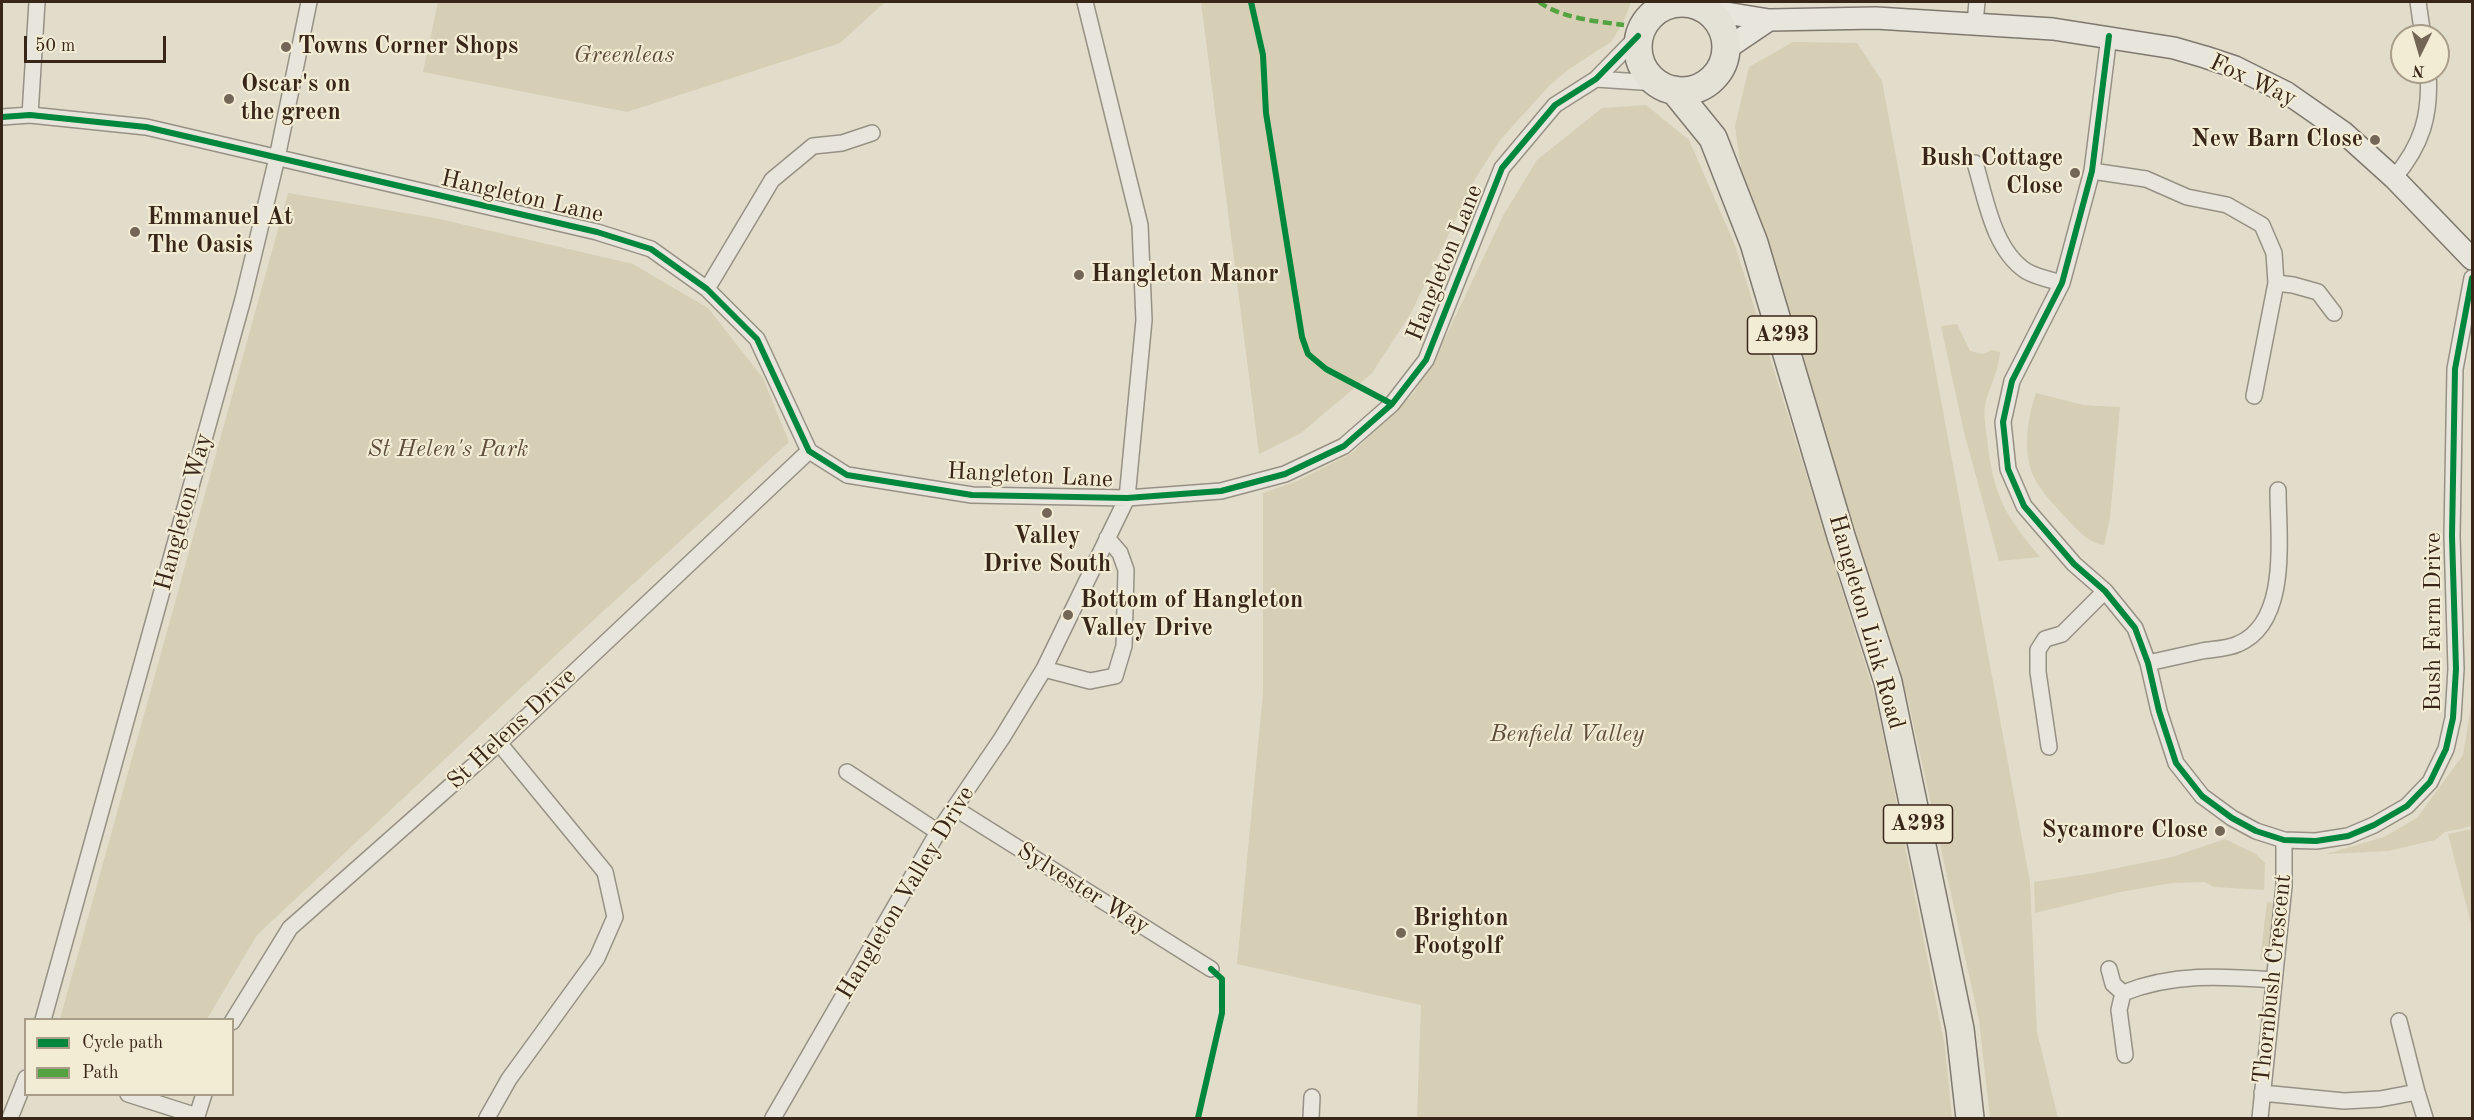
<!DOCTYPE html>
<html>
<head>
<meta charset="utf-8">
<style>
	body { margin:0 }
	#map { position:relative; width:2474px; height:1120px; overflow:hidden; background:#e2dcca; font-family:"Old Standard TT",serif }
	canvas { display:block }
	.frame { position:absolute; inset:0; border:3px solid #382618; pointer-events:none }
	.legend { position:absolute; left:24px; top:1018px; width:210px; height:78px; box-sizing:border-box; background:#f3ecd5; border:2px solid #a89d89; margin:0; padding:8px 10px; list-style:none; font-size:18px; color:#382618 }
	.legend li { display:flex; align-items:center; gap:12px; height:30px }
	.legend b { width:30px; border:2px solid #a89d89 }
	.north { position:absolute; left:2390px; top:24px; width:60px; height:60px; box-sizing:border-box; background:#f3ecd5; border:2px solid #a89d89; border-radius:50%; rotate:185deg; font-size:16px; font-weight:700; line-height:24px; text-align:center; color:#382618 }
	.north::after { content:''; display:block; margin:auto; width:21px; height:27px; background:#746656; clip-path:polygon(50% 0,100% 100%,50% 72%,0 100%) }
	.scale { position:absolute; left:24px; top:36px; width:142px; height:27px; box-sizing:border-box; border:3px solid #382618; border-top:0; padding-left:8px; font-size:18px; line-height:21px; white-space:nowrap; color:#382618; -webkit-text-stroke:4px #f3ecd5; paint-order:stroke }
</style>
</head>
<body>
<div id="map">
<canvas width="2474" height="1120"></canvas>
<div class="frame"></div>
<ul class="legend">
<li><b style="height:8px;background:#00873e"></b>Cycle path</li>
<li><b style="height:8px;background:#53a340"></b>Path</li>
</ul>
<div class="north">N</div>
<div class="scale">50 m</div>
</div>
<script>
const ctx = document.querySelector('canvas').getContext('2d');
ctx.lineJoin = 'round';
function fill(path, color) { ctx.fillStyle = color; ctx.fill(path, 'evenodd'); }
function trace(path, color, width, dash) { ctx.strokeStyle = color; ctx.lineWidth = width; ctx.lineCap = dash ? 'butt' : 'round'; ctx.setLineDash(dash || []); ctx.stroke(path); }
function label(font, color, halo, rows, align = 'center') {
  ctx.font = font + ' "Old Standard TT",serif'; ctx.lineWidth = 4.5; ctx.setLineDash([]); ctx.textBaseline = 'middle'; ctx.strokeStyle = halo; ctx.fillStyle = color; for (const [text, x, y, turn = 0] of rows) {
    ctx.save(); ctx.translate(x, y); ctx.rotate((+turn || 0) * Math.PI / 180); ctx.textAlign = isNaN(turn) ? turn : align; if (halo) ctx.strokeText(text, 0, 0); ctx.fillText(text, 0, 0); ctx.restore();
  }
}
fill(new Path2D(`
	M438 2H885L840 43 627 112 423 72Z
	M1201 2H1631L1623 23 1611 42 1569 69 1550 85 1500 140 1475 179 1411 313 1372 373 1301 433 1259 454Z
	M1793 42 1857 43 1882 81 2030 882 2037 1032 2058 1118H1990L1979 1020 1908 700 1744 190 1735 126 1749 67Z
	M1646 105 1689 140 1735 245 1876 699 1945 1047 1952 1118H1417L1421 1005 1237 964 1263 693V493L1297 481 1352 453 1414 393 1449 330 1504 214 1537 160 1602 108Z
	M288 193 435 218 633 264 708 308 763 378 789 442 587 626 257 935 207 1019H60Z
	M1957 324 1970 351 1983 354 1992 350 2000 352C1999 371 1989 387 1985 405 1983 415 1986 428 1987 438 1993 495 2004 514 2040 557L1999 561 1964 432 1941 326Z
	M2036 393 2083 405 2120 407 2110 518 2104 545C2088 543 2078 530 2067 519 2057 508 2045 496 2037 483 2021 456 2027 420 2036 393Z
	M2471 560H2472V826L2445 832 2435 840 2388 851 2326 854 2384 837 2417 818 2463 755 2472 700Z
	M2472 829V927L2448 834Z
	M2225 839 2256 854 2265 863 2264 890 2214 887 2205 882 2172 883 2120 892 2035 913 2034 882 2088 874 2172 857Z
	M2267 902 2273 903 2272 933 2266 960H2260Z`), '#d6ceb5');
const street = new Path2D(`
	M2418 2 2423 36
	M1975 23 1977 2
	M2109 36 2092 171 2062 283 2012 381 2003 422 2008 469 2024 506 2074 564 2105 591 2135 628 2148 663 2159 711 2176 763 2202 796 2232 818 2256 831 2284 840 2316 841 2348 836 2374 825 2407 806 2430 782 2446 749 2453 718 2456 669 2452 536 2455 369 2472 278
	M1596 79 1656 83
	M30 115 37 2
	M2 117 30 115 146 127 597 232 651 249 707 289 757 339 809 451 847 475 972 495 1127 498 1221 491 1285 474 1344 446 1392 404 1426 360 1502 168 1555 105 1596 79 1638 36
	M1975 163C1986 199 1993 249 2026 271 2036 277 2051 280 2062 283
	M2092 171 2146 179 2187 197 2227 205 2262 225 2274 253 2276 283 2254 396
	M2394 178C2422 145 2431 115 2428 72
	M2276 283 2293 285 2318 292 2334 313
	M707 289 772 180 813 146 842 143 872 133
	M2148 663C2166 659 2184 655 2202 651 2213 649 2227 649 2238 644 2290 622 2278 537 2278 490
	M1044 669 1090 681 1115 676 1124 646 1126 570 1120 553 1107 538
	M2049 747 2038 672V650L2045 639 2062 634 2105 591
	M847 772 938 832
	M956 809 1211 969
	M2109 969 2113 984 2123 993
	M43 1020 243 299 277 158 309 2
	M232 1022 290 928 499 743 809 451
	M2125 1055 2119 1010 2123 993C2173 973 2222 976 2274 980
	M2417 1092 2425 1118
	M2262 1093 2344 1101 2380 1099 2417 1092 2399 1021
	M128 1094 197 1116V1118
	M197 1116 204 1094
	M10 1118 26 1078
	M487 1118 509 1079 597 958 615 917 605 872 499 743
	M773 1118 938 832 1002 738 1044 669 1127 498 1144 320 1140 225 1085 2
	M1311 1118 1312 1097
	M2260 1118 2284 886V840`);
const secondary = new Path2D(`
	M1707 10 1769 20 1876 18 2053 29 2174 48 2205 57 2235 67 2287 93 2343 132 2394 178 2472 259
	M1726 49 1769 20`);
const highway = new Path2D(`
	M1638 47a44 44 0 1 1 88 0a44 44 0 1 1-88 0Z
	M1674 90 1713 138 1754 243 1841 536 1888 682 1960 1029 1970 1118`);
trace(street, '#979185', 18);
trace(secondary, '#7f786e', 24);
trace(highway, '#7f786e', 30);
trace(street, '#e8e5dc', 15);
trace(secondary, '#e8e5dc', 21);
trace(highway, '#e4e1d6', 27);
trace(new Path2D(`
	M1539 2C1563 19 1596 21 1624 25`), '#53a340', 4.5, [9, 4.5]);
trace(new Path2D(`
	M1251 2 1263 55 1266 113 1302 337 1308 354 1326 369 1392 404
	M2109 36 2092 171 2062 283 2012 381 2003 422 2008 469 2024 506 2074 564 2105 591 2135 628 2148 663 2159 711 2176 763 2202 796 2232 818 2256 831 2284 840 2316 841 2348 836 2374 825 2407 806 2430 782 2446 749 2453 718 2456 669 2452 536 2455 369 2472 278
	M2 117 30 115 146 127 597 232 651 249 707 289 757 339 809 451 847 475 972 495 1127 498 1221 491 1285 474 1344 446 1392 404 1426 360 1502 168 1555 105 1596 79 1638 36
	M1198 1118 1222 1013V979L1211 969`), '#00873e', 6);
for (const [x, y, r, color] of [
	[286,47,6,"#746656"],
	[229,99,6,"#746656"],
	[2375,140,6,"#746656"],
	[2075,173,6,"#746656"],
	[135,232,6,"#746656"],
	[1079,275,6,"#746656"],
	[1047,513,6,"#746656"],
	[1068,615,6,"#746656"],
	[2220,831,6,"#746656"],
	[1401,933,6,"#746656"]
]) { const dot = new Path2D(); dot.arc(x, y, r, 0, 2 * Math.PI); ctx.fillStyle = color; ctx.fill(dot); trace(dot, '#f3ecd5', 2); }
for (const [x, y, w] of [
	[1782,335,69],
	[1918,824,69]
]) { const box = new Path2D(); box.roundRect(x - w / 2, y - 19, w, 38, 4.5); ctx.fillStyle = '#f3ecd5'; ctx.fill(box); trace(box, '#382618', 1.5); }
label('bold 22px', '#382618', null, [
	["A293",1782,335],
	["A293",1918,824]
]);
label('bold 24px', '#382618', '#f3ecd5', [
	["Towns Corner Shops",298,47],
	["Oscar's on",241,85],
	["the green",241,113],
	["New Barn Close",2363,140,"right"],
	["Bush Cottage",2063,159,"right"],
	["Close",2063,187,"right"],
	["Emmanuel At",147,218],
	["The Oasis",147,246],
	["Hangleton Manor",1091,275],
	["Valley",1047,537,"center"],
	["Drive South",1047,565,"center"],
	["Bottom of Hangleton",1080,601],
	["Valley Drive",1080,629],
	["Sycamore Close",2208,831,"right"],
	["Brighton",1413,919],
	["Footgolf",1413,947]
], 'left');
label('italic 24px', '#5d4d3b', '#f3ecd5', [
	["Greenleas",624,56],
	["St Helen's Park",448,450],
	["Benfield Valley",1567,735]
]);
label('24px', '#382618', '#f3ecd5', [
	["Fox Way",2253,81,25],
	["Hangleton Lane",522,197,13],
	["Hangleton Lane",1445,263,-68],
	["Hangleton Lane",1030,476,3],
	["Hangleton Way",184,512,-75],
	["Hangleton Link Road",1866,622,74],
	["Bush Farm Drive",2434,622,-90],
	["St Helens Drive",512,729,-43],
	["Sylvester Way",1083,889,32],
	["Hangleton Valley Drive",906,893,-59],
	["Thornbush Crescent",2273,979,-84]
]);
</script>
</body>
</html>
